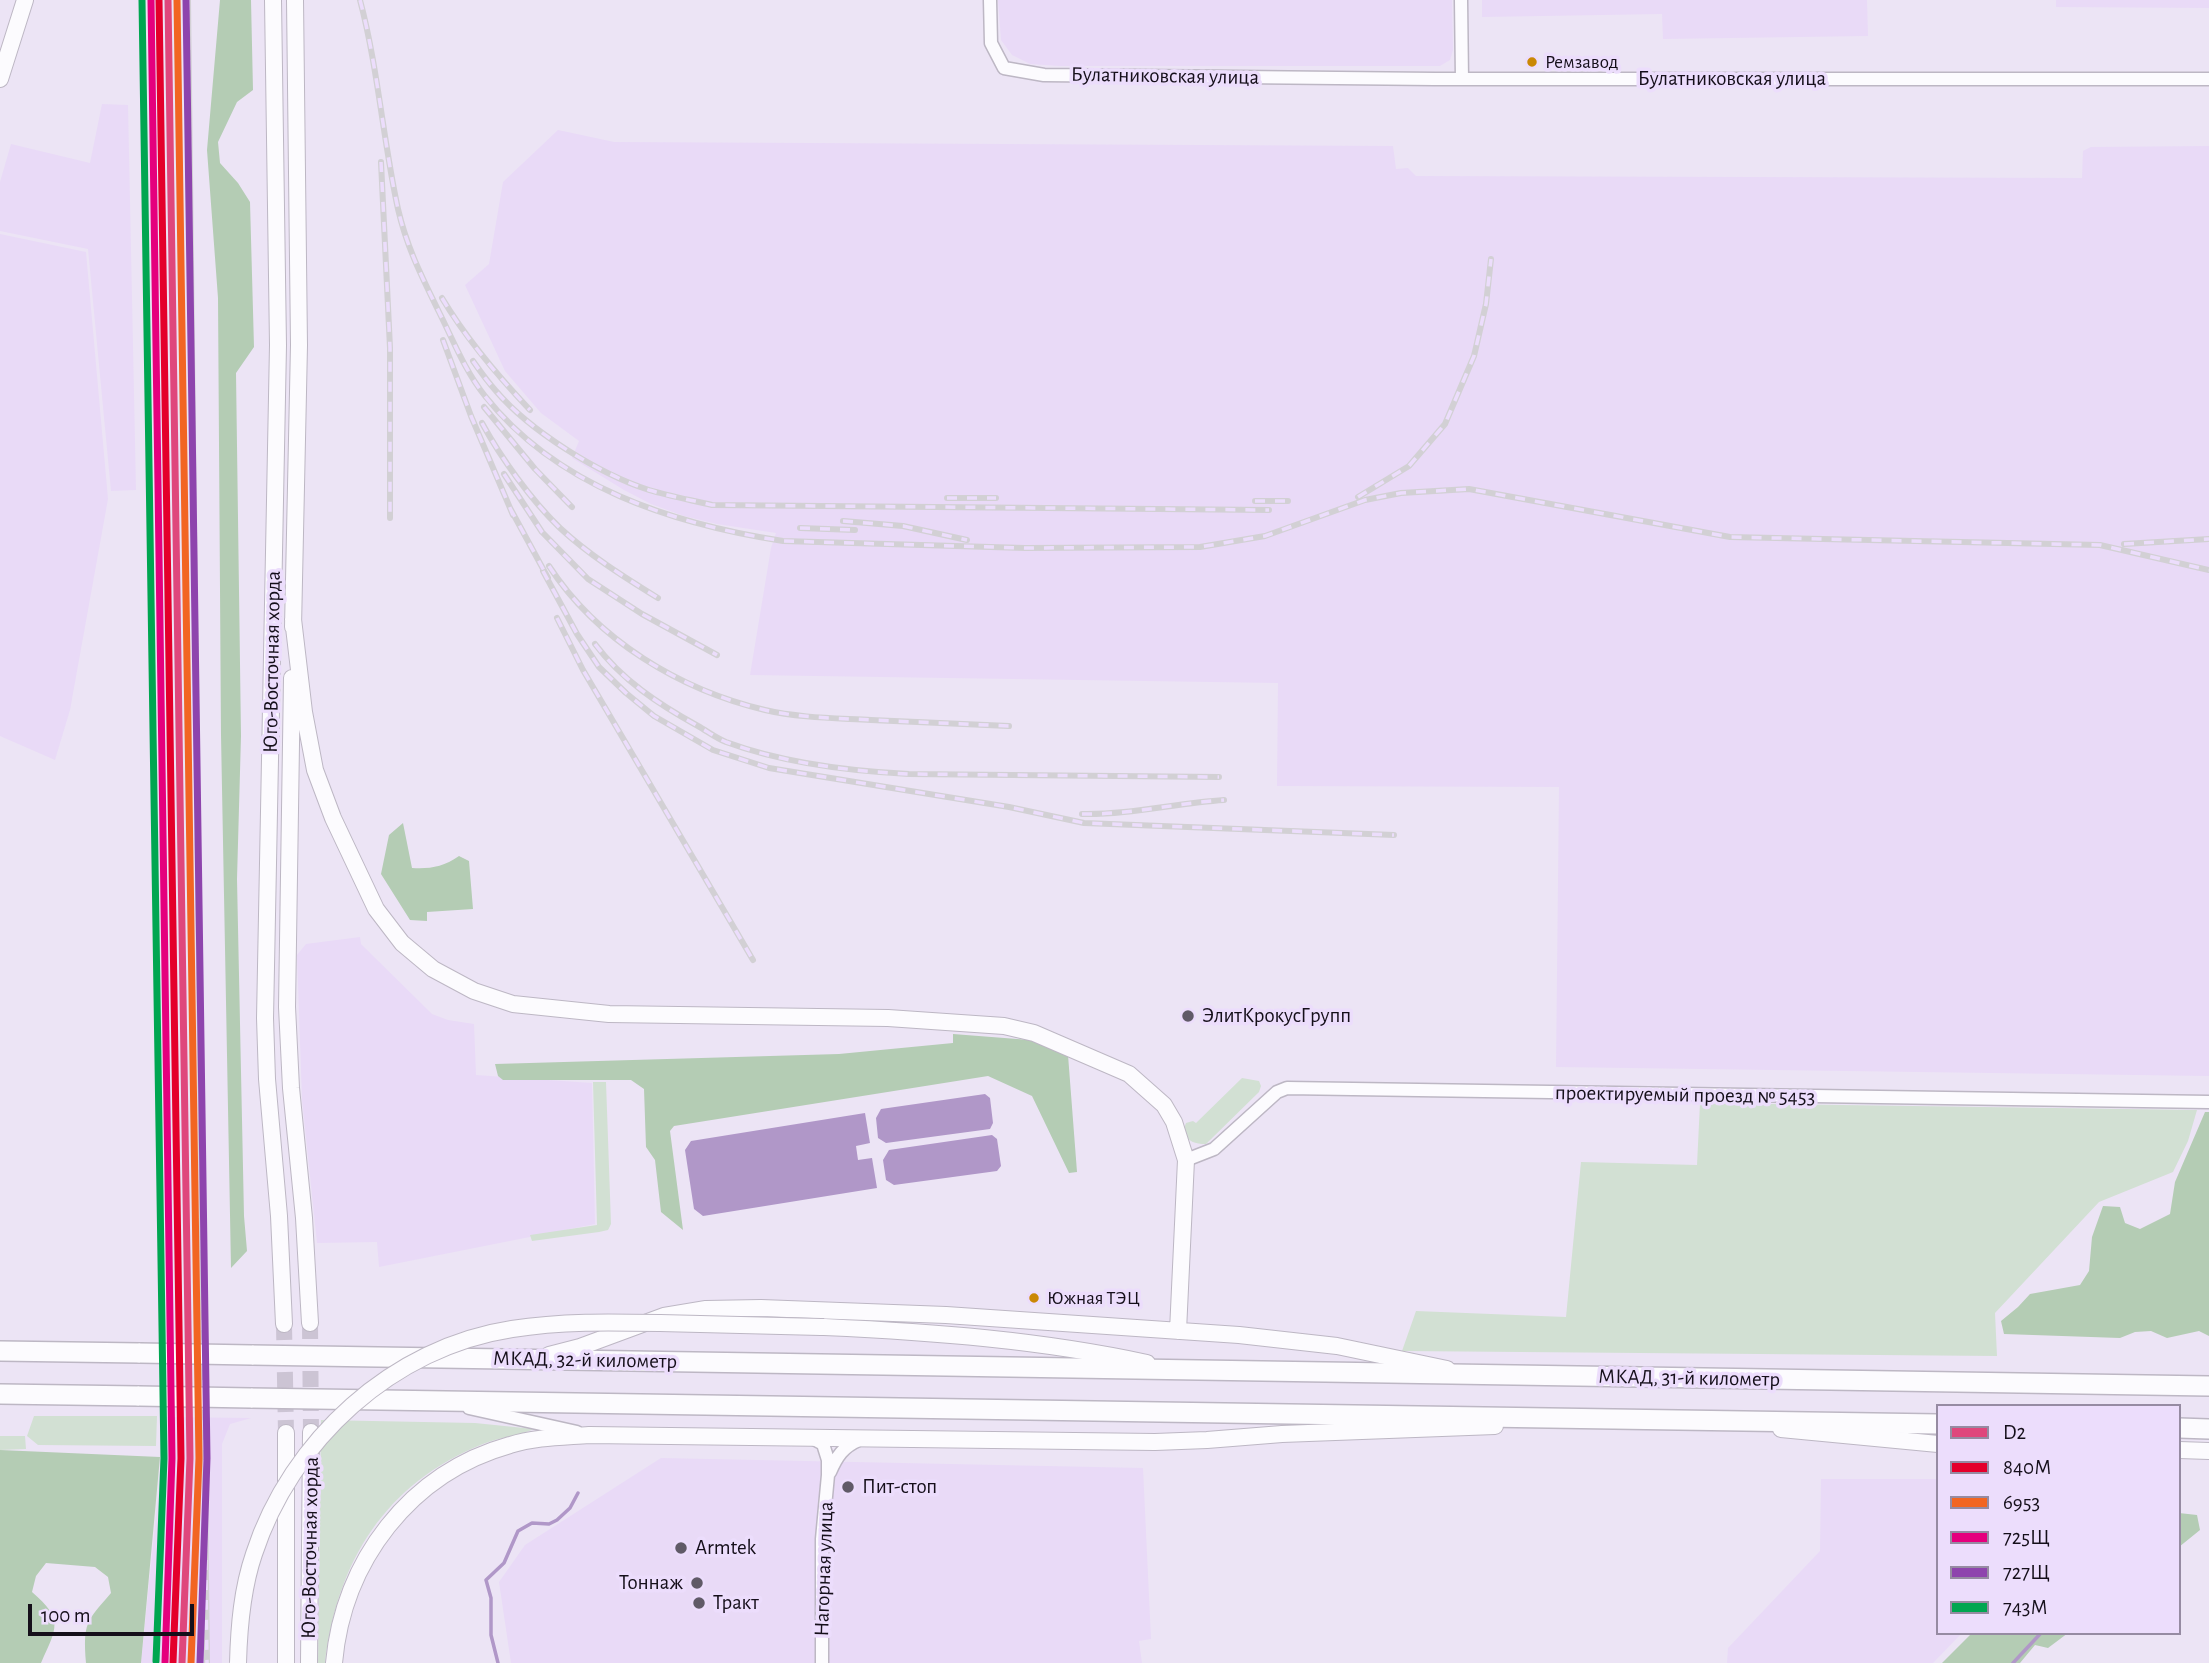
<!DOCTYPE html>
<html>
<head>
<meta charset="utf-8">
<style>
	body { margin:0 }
	#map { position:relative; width:2209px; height:1663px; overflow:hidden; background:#ece4f5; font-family:"Alegreya Sans",sans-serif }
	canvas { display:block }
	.legend { position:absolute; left:1936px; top:1404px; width:245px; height:231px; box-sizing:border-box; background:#ecddfc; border:2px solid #968ba2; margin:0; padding:9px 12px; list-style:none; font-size:21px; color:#150f1a }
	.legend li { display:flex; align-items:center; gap:14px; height:35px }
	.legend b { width:35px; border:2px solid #968ba2 }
	.scale { position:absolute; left:28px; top:1604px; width:166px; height:32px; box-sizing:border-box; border:4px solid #150f1a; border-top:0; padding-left:9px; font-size:21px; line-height:24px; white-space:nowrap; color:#150f1a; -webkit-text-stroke:5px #ecddfc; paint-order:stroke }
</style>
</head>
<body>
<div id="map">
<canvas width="2209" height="1663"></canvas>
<ul class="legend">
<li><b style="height:9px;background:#df477c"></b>D2</li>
<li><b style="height:9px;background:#e4002b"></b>840М</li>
<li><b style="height:9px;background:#f26522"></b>6953</li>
<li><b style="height:9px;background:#e5007d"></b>725Щ</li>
<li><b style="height:9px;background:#8e44ad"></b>727Щ</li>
<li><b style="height:9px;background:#00a651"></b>743М</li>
</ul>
<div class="scale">100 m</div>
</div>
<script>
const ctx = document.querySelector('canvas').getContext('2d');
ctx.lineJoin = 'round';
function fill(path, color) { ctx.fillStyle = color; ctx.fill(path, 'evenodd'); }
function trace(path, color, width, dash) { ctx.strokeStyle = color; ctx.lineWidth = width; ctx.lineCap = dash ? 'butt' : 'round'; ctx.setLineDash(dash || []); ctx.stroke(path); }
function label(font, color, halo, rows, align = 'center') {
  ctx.font = font + ' "Alegreya Sans",sans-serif'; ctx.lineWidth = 7; ctx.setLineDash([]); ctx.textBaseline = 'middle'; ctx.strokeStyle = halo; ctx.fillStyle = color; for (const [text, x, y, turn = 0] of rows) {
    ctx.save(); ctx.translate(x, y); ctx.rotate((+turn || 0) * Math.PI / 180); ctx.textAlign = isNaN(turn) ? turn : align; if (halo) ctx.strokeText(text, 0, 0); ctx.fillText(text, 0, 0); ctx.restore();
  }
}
fill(new Path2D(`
	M998 0H1452L1453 50 1450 60 1440 66H1060L1030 64 1012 55 1001 40Z
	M1482 0H1867L1868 36 1663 39 1662 14 1482 17Z
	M2056 0H2209V8L2056 7Z
	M102 104 128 105 136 490 111 491 88 249 0 231V182L11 144 90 163Z
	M558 130 614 142 1393 146 1396 169 1408 168 1416 176 2082 178 2083 151 2091 147 2209 146V1076L1556 1067 1559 787 1277 786 1278 683 750 675 771 548 776 533 717 524 684 516 651 504 624 490 572 458 579 441 541 413 505 371 465 285 489 264 503 182Z
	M0 234 86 252 108 499 70 710 55 760 0 736Z
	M360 937 361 944 432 1014 448 1020 474 1024 476 1075 592 1083 595 1224 379 1267 377 1242 317 1243 302 1099 297 955 306 944Z
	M162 1417 251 1418 230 1424 222 1444V1663H141L160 1477Z
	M661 1458 1143 1468 1151 1639 1139 1641 1142 1663H511L499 1582 525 1545Z
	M1821 1479H1938V1633H1962L1933 1663H1727L1728 1648 1820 1551Z`), '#e9daf7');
fill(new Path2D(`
	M1242 1078 1259 1081 1261 1086 1259 1092 1206 1144C1195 1144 1188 1142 1183 1131L1186 1123 1193 1121 1196 1123Z
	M593 1082H606L611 1224 608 1230 599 1232 532 1241 530 1235 597 1225Z
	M1700 1103 2197 1110 2188 1141 2173 1172 2099 1202 1995 1313 1997 1356 1402 1351 1416 1311 1566 1317 1581 1162 1697 1165Z
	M34 1416H157L156 1446 38 1445 27 1436Z
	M321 1420 475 1423 534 1429C520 1436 499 1437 483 1444 385 1483 337 1562 325 1663H318Z
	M0 1436H25L26 1449 0 1450Z`), '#d2e0d3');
fill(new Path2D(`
	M220 0H251L253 90 237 102 218 142 220 163 238 183 250 202 254 347 236 373 241 736 237 879 244 1216 247 1251 231 1268 221 735 218 298 207 150Z
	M403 823 412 868C430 869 443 867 459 856L469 861 473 909 427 912V921L410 920 381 874 389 835Z
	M953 1034 1030 1040 1068 1055 1077 1172 1069 1173 1032 1096 988 1076 674 1126 670 1131 683 1230 661 1212 655 1160 646 1147 644 1089 631 1080H503L498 1076 495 1064 839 1054 953 1043Z
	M2205 1112H2209V1336L2199 1331 2167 1338 2151 1331 2135 1332 2120 1338 2004 1334 2001 1321 2018 1307 2030 1294 2080 1285 2089 1271 2092 1237 2103 1206 2120 1207 2125 1223 2140 1229 2170 1214 2175 1182Z
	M0 1450 160 1457 141 1663H86C83 1623 86 1622 111 1593L108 1577 95 1567 46 1563 36 1576 32 1592C64 1620 57 1627 41 1663H0Z
	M2179 1513 2197 1515 2200 1530 2179 1547Z
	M1972 1633H2068L2048 1648 2035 1645 2020 1663H1942Z`), '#b4ccb4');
fill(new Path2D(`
	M985 1094 990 1098 993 1123 990 1129 886 1143 878 1138 876 1118 881 1109Z
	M865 1113 870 1143 856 1146 858 1160 872 1158 877 1188 703 1216 694 1209 685 1150 691 1141Z
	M992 1135 997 1139 1001 1166 997 1171 894 1185 886 1180 883 1160 889 1150Z`), '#b097c8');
trace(new Path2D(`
	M498 1663 491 1635V1598L486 1580 504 1563 518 1531 532 1523 549 1524 557 1520 570 1508 578 1493
	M2013 1663 2041 1633`), '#b097c8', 3.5);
trace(new Path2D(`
	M310 1323 311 1432
	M284 1324 286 1433`), '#ccc4d4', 16, [16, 8]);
const minor = new Path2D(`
	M990 0 991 43 1004 68 1044 75 1435 79H2209
	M1461 0 1462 79
	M1186 1160 1214 1149 1277 1092 1287 1088 2209 1102
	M469 1408 577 1432
	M812 1438 823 1444 828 1460V1475L822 1539V1663
	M830 1472C837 1456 843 1447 859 1440`);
const major = new Path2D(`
	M273 0 278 345 265 1018 267 1079 279 1216 284 1324
	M0 79 25 0
	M293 619 304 712 315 770 333 818 376 909 402 943 433 969 474 991 513 1004 609 1014 888 1018 1004 1026 1034 1033 1129 1074 1164 1105 1174 1122 1186 1160 1178 1331
	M293 627 299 345 295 0
	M292 678 287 1007 291 1088 304 1218 310 1323
	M824 1327C933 1332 1040 1340 1147 1363
	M549 1355 580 1347 664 1316 706 1309 761 1308 946 1315 1239 1335 1337 1346 1447 1369
	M1781 1429 1938 1444
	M286 1433V1663
	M2179 1450 2209 1451
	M309 1663 311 1432
	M334 1663C343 1561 410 1473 510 1445 535 1437 562 1437 589 1435L1155 1442 1207 1440 1282 1434 1495 1426`);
const highway = new Path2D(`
	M0 1351 140 1353
	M252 1355 2209 1386
	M0 1394 139 1396
	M251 1398 1938 1424
	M2179 1428 2209 1429`);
trace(minor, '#bdb7c4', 15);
trace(major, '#bdb7c4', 18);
trace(highway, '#bdb7c4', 22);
trace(minor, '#fcfbfe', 12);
trace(major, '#fcfbfe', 16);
trace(highway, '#fcfbfe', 19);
const rail = new Path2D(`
	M188 0 207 1663
	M360 0C378 68 383 140 398 209 407 248 422 277 439 312 453 340 465 371 485 396 557 487 673 524 783 541L1025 548 1200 547 1265 536 1365 500 1401 493 1469 489 1730 537 2100 545 2209 570
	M381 162 390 348V518
	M442 298C467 340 497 375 530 410
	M443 340 471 416 513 515
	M473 361C480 371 487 381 496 391 530 431 599 474 649 490 669 496 691 500 712 505L1269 510
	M484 407 535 469 572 507
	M482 423C501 458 531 500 560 528 589 555 624 577 658 598
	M504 474 542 532 588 579 642 614 717 655
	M1358 497 1409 466 1445 424 1474 356 1486 304 1491 259
	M947 498H996
	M1255 501H1288
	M510 508 548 578
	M843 521 903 526 967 540
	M800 528 855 530
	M2124 544 2209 539
	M549 566C597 640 680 690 765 710 799 718 836 718 871 720 917 722 963 724 1009 726
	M543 571 577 634 599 667 626 693 654 716 713 750 769 768 1009 807 1084 823 1394 835
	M557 618 583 670 753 960
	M595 644C622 680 658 704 698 726 707 731 716 738 726 742 783 763 848 771 909 774L1219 777
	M1082 814C1130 815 1176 803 1224 800`);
trace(rail, '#d2d0d4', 6);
trace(rail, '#ecddfc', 3.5, [10]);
const majorBridge = new Path2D(`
	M238 1663C239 1626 242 1589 254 1554 291 1440 393 1347 512 1329 561 1321 610 1322 660 1323 714 1324 769 1326 824 1327`);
const highwayBridge = new Path2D(`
	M140 1353 252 1355
	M139 1396 251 1398`);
trace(majorBridge, '#bdb7c4', 18, []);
trace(highwayBridge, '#bdb7c4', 22, []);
trace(majorBridge, '#fcfbfe', 16);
trace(highwayBridge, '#fcfbfe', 19);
trace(new Path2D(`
	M168 0 190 1458 182 1663`), '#df477c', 7);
trace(new Path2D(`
	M159 0 181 1458 173 1662`), '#e4002b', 7);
trace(new Path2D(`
	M177 0 199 1458 191 1663`), '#f26522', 7);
trace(new Path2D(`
	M151 0 172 1458 165 1662`), '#e5007d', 7);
trace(new Path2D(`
	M186 0 207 1458 200 1663`), '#8e44ad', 7);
trace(new Path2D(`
	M142 0 164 1458 156 1661`), '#00a651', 7);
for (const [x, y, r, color] of [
	[1532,62,6,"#ca8805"],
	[1188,1016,7,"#605a67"],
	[1034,1298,6,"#ca8805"],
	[848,1487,7,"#605a67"],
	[681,1548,7,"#605a67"],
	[697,1583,7,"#605a67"],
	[699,1603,7,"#605a67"]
]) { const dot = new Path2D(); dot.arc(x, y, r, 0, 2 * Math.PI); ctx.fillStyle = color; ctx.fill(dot); trace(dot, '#ecddfc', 2.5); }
label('19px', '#150f1a', '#ecddfc', [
	["Ремзавод",1545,62],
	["Южная ТЭЦ",1047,1298]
], 'left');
label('21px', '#150f1a', '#ecddfc', [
	["Булатниковская улица",1165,76,1],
	["Булатниковская улица",1732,79],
	["Юго-Восточная хорда",272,662,-89],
	["проектируемый проезд № 5453",1685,1095,1],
	["МКАД, 32-й километр",585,1360,1],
	["МКАД, 31-й километр",1689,1378,1],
	["Юго-Восточная хорда",310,1548,-89],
	["Нагорная улица",824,1569,-88]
]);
label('21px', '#150f1a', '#ecddfc', [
	["ЭлитКрокусГрупп",1202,1016],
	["Пит-стоп",862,1487],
	["Armtek",695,1548],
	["Тоннаж",683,1583,"right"],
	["Тракт",713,1603]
], 'left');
</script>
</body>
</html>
